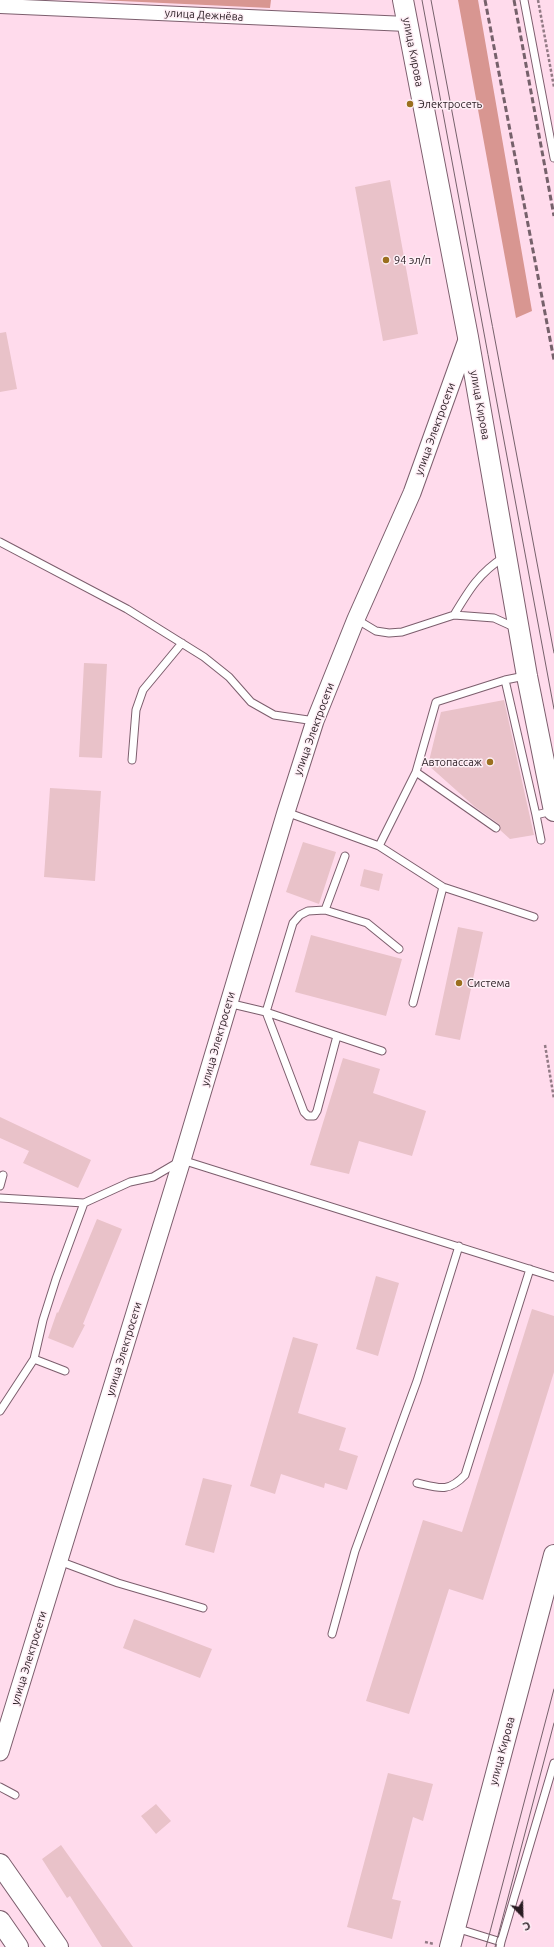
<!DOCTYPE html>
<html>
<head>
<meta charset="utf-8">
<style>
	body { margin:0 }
	#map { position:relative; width:554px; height:1947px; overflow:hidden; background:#ffdbec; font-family:Ubuntu,sans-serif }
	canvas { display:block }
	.north { position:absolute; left:502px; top:1895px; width:40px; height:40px; -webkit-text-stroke:3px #feeff6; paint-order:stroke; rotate:157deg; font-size:11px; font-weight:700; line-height:16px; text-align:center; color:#281b21 }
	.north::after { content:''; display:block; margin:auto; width:14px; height:18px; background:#281b21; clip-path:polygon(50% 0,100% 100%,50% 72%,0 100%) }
</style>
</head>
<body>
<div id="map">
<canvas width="554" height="1947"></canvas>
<div class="north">С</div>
</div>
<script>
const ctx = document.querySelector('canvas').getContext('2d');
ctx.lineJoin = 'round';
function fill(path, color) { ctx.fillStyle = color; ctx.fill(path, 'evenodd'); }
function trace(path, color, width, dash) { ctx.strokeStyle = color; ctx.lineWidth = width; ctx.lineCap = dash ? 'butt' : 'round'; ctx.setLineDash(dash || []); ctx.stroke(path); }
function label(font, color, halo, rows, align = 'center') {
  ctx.font = font + ' Ubuntu,sans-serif'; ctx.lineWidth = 3; ctx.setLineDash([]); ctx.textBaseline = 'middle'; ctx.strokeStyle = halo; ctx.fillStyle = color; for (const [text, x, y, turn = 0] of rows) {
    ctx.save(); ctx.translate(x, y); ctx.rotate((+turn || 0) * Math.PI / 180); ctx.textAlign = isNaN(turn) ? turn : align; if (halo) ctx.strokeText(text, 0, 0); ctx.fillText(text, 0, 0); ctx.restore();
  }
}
fill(new Path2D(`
	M99 0H271L270 8Z
	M458 0H478L532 311 516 318Z`), '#d89691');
fill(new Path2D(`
	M390 180 418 334 383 341 355 187Z
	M6 332 17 389 0 392V333Z
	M84 663 107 664 102 758 79 757Z
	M504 700 534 835 510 839 500 830 499 824 475 807 428 765 441 712Z
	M50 788 101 791 95 881 44 877Z
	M303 842 336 852 319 904 286 892Z
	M364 869 383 874 379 891 360 886Z
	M458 927 483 932 460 1040 435 1035Z
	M311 935 402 959 386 1016 295 992Z
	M343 1058 380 1069 373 1093 426 1111 412 1156 359 1141 349 1174 310 1165Z
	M0 1117 91 1160 78 1188 23 1163 29 1151 0 1138Z
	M97 1219 122 1229 83 1324 85 1325 73 1348 48 1338 57 1312 58 1313Z
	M376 1276 399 1283 378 1356 356 1349Z
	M532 1309 554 1316V1372L483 1600 449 1589 409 1714 366 1701 423 1520 462 1532Z
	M293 1337 318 1344 298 1413 346 1428 339 1450 358 1456 347 1490 325 1483 324 1488 281 1474 275 1494 250 1486Z
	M203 1478 232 1485 214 1553 185 1545Z
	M134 1619 212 1649 200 1678 123 1648Z
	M388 1773 433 1784 423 1821 413 1817 392 1899 401 1901 392 1939 347 1927Z
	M156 1804 171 1821 156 1834 141 1816Z
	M61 1845 105 1907 133 1947H102L70 1896 67 1898 42 1859Z`), '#e9c2c9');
const service = new Path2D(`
	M524 0 554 158
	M0 542 127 609 204 657 229 677 251 702 274 715 315 721
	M454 615C469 590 479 573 504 557
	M356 619 376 631 389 633 402 632 454 615 494 618 516 628
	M525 676 505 680 536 815 552 811
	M132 760 136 710 143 690 182 643
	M286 812 379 846 443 887 534 917
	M536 815 541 840
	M496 828 416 772 436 702 505 680
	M379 846 416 772
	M325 910 345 856
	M228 1003 266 1012 382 1051
	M413 1003 443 887
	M337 1036 317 1111 314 1116H308L304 1112 266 1012 293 923 300 915 308 911 325 910 367 923 399 949
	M0 1186 3 1175
	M0 1198 84 1203
	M34 1359 65 1371
	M0 1411 34 1359 43 1320 56 1279 84 1203 130 1182 153 1177 182 1160 554 1277
	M417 1483C439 1488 448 1493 465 1475L530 1269
	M59 1561 118 1583 203 1608
	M332 1634 355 1551 417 1381 459 1246
	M0 1787 15 1795
	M456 1928 501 1942 500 1947
	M501 1942 554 1763`);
const minor = new Path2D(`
	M0 6 407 24`);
const tertiary = new Path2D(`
	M0 1752 182 1160 286 812 315 721 356 619 412 493 468 337`);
const secondary = new Path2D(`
	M403 0 468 337 527 676 554 811
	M0 1864 58 1947
	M0 1921 18 1947
	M450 1947 554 1555`);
trace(service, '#7c5e6d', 9);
trace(minor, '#7c5e6d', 16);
trace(tertiary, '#7c5e6d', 19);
trace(secondary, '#7c5e6d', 22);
trace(new Path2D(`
	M538 0 554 87
	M545 1045 554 1099
	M425 1942 434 1944`), '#927a85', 2.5, [3, 2]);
trace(service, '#fff', 7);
trace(minor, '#fff', 14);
trace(tertiary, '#fff', 17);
trace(secondary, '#fff', 20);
trace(new Path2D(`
	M422 0 554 709
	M431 0 554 653
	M486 1947 554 1689
	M495 1947 554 1723`), '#76616b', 1);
trace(new Path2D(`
	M485 0 554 360
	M514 0 554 216`), '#76616b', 3, [6, 3]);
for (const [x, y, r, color] of [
	[410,104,4,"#9a6f1e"],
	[386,260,4,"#9a6f1e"],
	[490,762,4,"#9a6f1e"],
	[459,983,4,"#9a6f1e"]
]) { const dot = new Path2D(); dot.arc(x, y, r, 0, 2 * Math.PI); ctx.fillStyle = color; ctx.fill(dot); trace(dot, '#feeff6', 1.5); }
label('11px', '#281b21', '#feeff6', [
	["улица Дежнёва",204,15,3],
	["улица Кирова",413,52,79],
	["улица Кирова",480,405,80],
	["улица Электросети",435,429,-70],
	["улица Электросети",314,729,-70],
	["улица Электросети",218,1039,-74],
	["улица Электросети",124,1349,-73],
	["улица Электросети",29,1658,-73],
	["улица Кирова",502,1751,-75]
]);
label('11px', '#281b21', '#feeff6', [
	["Электросеть",418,104],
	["94 эл/п",394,260],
	["Автопассаж",482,762,"right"],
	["Система",467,983]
], 'left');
</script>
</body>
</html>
